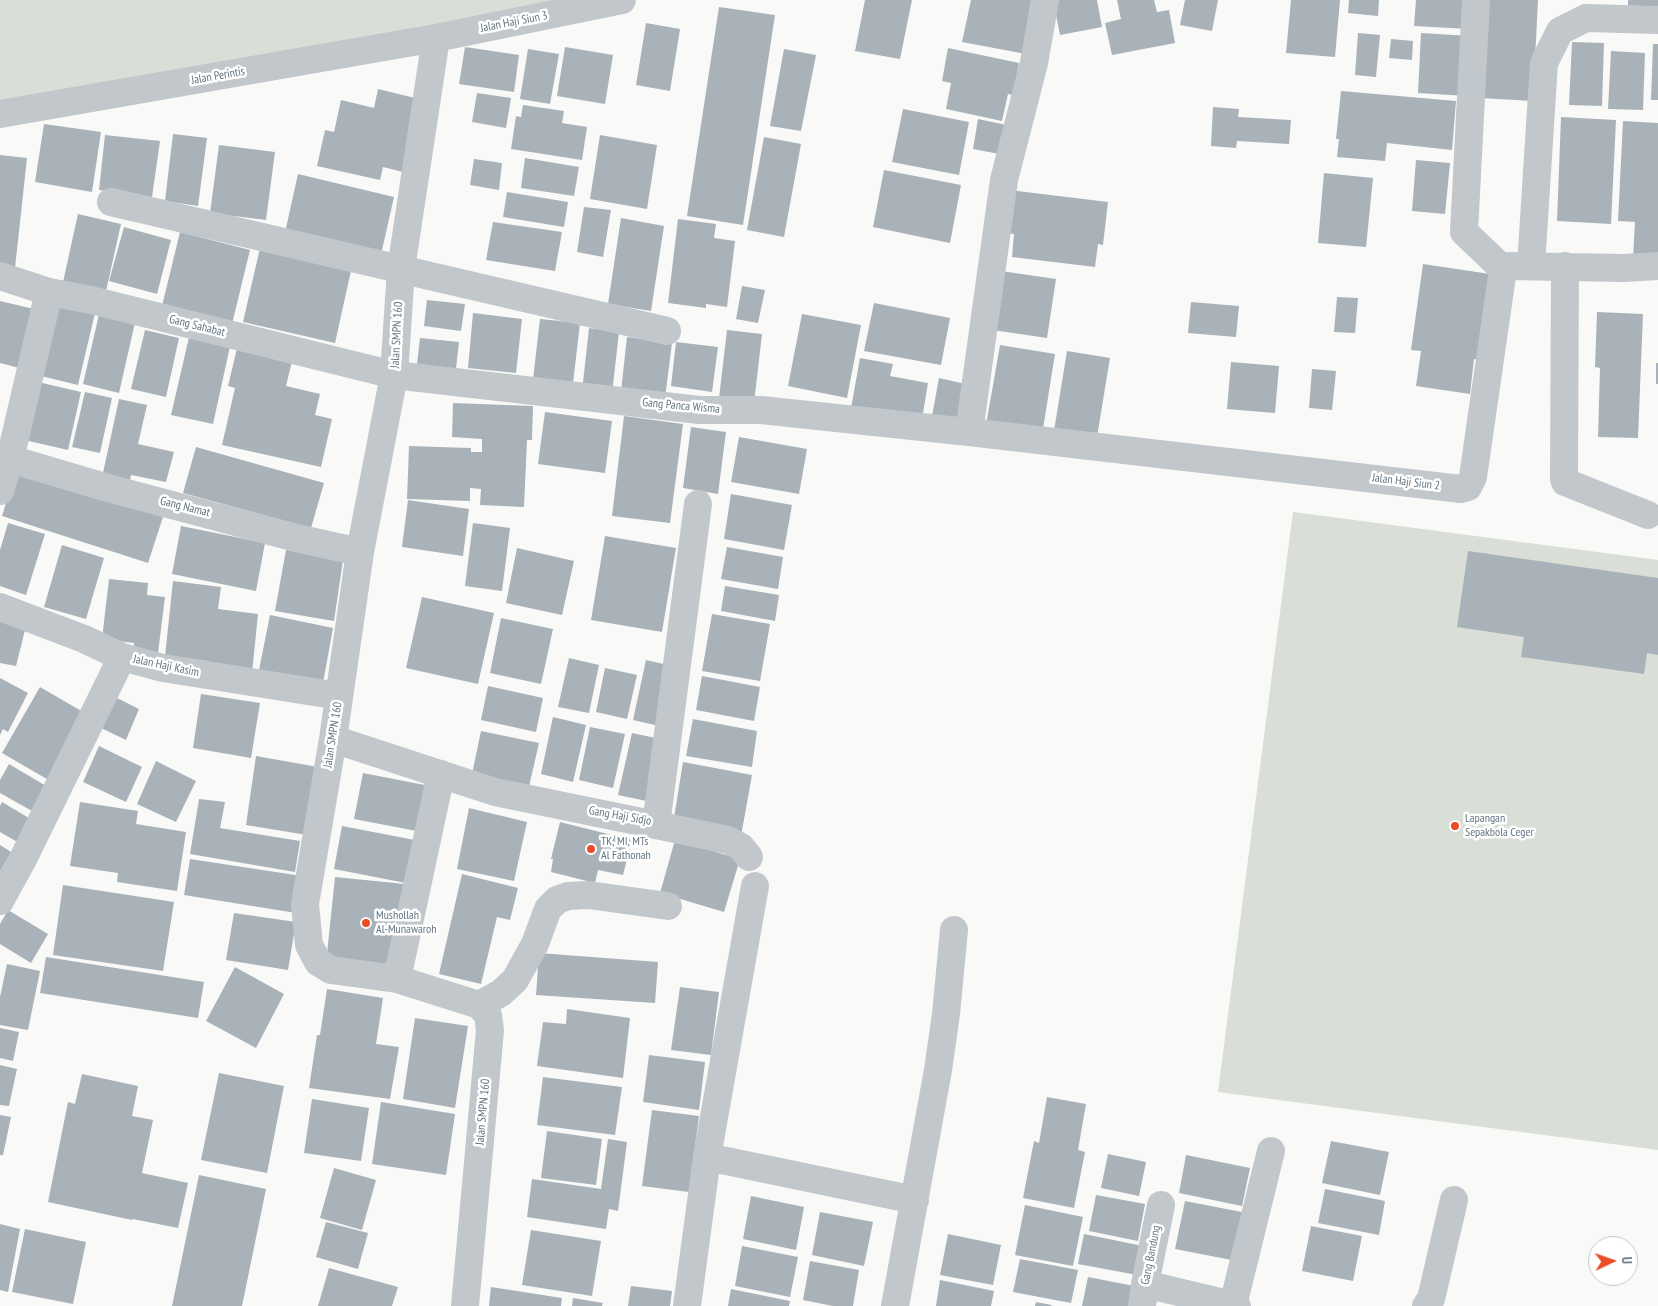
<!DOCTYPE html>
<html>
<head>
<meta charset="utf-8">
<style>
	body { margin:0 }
	#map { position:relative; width:1658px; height:1306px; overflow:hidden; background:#f9f9f7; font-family:"PT Sans Narrow",sans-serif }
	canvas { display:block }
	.north { position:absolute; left:1588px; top:1236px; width:50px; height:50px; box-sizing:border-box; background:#fff; border:1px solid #c1c8cd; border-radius:50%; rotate:87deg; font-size:14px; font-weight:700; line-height:20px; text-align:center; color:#637683 }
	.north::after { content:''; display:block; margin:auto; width:18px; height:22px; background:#ea4c26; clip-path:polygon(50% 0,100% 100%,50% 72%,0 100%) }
</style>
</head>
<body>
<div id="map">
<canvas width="1658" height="1306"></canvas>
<div class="north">U</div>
</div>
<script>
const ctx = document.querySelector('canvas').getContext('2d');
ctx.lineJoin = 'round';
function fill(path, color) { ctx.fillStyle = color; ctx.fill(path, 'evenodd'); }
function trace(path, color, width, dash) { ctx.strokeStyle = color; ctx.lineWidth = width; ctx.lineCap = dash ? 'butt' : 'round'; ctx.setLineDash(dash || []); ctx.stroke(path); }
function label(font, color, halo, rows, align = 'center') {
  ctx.font = font + ' "PT Sans Narrow",sans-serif'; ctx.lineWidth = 5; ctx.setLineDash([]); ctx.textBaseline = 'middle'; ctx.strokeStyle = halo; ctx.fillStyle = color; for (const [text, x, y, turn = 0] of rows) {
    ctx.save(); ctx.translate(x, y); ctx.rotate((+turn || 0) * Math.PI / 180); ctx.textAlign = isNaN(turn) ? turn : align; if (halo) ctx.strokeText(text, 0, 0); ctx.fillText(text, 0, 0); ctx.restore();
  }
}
fill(new Path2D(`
	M0 0H608L0 114Z
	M1293 512 1658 560V1150L1218 1092Z`), '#d9ded6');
fill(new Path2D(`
	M865 0H912L900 59 855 51Z
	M971 0H1036L1026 54 962 42Z
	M1053 0H1097L1102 27 1060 35Z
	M1117 0H1154L1157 12 1169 10 1175 43 1112 55 1105 23 1121 19Z
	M1185 0H1218L1212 31 1180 25Z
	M1291 0H1340L1335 57 1286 53Z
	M1349 0H1379L1378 16 1348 13Z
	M1416 0H1470L1468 29 1414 26Z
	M1485 0H1538L1533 101 1480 98Z
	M1628 0H1658V10L1628 9Z
	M719 7 775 15 743 225 687 216Z
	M646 23 680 29 670 91 636 85Z
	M1358 33 1380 35 1376 77 1355 75Z
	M1421 33 1470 36 1467 96 1418 93Z
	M1391 39 1413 41 1412 60 1389 58Z
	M1572 42 1604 43 1602 106 1569 105Z
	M1653 44H1658V100H1651Z
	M465 47 519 55 514 92 459 84Z
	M565 47 613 55 605 104 557 96Z
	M948 48 1019 63 1013 95 1008 94 1002 121 946 109 951 83 942 81Z
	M528 49 559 54 550 104 520 99Z
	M784 49 816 55 801 131 770 126Z
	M1611 51 1645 53 1643 110 1608 109Z
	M378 89 415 98 403 172 383 167 380 180 317 166 325 130 334 132 341 100 374 108Z
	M1341 91 1456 101 1452 150 1387 143 1385 161 1337 157 1339 139H1336Z
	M477 93 511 98 506 128 472 122Z
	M523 105 564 111 562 123 587 127 582 160 511 149 516 116 521 117Z
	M1213 107 1239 109 1238 117 1291 120 1289 144 1237 141 1236 148 1211 146Z
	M903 109 969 122 959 175 892 162Z
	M1561 117 1616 120 1611 224 1557 221Z
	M978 119 1011 126 1005 155 973 149Z
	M1623 121 1658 123V259L1633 258 1635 222 1618 221Z
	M44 124 101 132 92 192 35 182Z
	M173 134 207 138 198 206 165 201Z
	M105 135 160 141 152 197 99 190Z
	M600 135 657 145 647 209 590 199Z
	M764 137 801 144 784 237 747 230Z
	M219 145 275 152 266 220 210 213Z
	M0 155 27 158 15 268 0 266Z
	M525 158 579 167 574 196 521 188Z
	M474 159 502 163 499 190 470 185Z
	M1416 160 1450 163 1445 214 1412 211Z
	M884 170 961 185 950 243 873 227Z
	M1324 173 1373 178 1366 247 1318 243Z
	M298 174 394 197 380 259 284 237Z
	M1009 190 1108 202 1103 245 1098 244 1095 267 1012 257 1014 234 1003 233Z
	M507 192 568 202 564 227 503 217Z
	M584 207 611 210 603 257 577 252Z
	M78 214 121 224 106 291 63 282Z
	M621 218 664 226 651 311 608 304Z
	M678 219 716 224 714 238 735 241 727 307 706 304V308L668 303Z
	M493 222 562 232 555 271 486 260Z
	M124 227 171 240 157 294 109 281Z
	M180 232 250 250 232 324 162 306Z
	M260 248 351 271 335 343 243 322Z
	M1423 264 1497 275 1484 360 1474 359 1470 394 1416 386 1421 351 1411 350Z
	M994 270 1056 279 1047 338 986 329Z
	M742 286 765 290 758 323 736 319Z
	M1337 297 1358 298 1355 333 1334 332Z
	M427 300 465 304 461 331 424 326Z
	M0 301 38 310 23 369 0 363Z
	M1191 302 1239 306 1236 337 1188 333Z
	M874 303 950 318 941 365 864 351Z
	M54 304 95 313 78 385 37 375Z
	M100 310 136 318 119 393 83 384Z
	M1597 312 1643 314 1638 438 1598 437 1600 368 1595 367Z
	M473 313 522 319 516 373 468 368Z
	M802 314 861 325 847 398 788 386Z
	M540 319 580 323 572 392 532 388Z
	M589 328 619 332 612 394 582 391Z
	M145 330 179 338 166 397 131 389Z
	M727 330 762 334 754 403 719 398Z
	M190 333 231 342 213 424 171 415Z
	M627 337 672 343 664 406 620 400Z
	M420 338 459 342 455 377 416 373Z
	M239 340 294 353 286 386 320 394 315 415 332 419 321 467 222 445 235 388 228 386Z
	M676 342 718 347 712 392 671 386Z
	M1000 345 1055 354 1042 435 986 425Z
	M1067 351 1110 358 1096 443 1053 437Z
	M860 358 893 364 890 376 928 383 922 419 850 414Z
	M1231 362 1279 366 1275 413 1227 409Z
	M1656 363H1658V384H1656Z
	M1312 369 1336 371 1332 410 1309 408Z
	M939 378 970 385 963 422 932 416Z
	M34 381 81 392 68 450 20 439Z
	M85 392 112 398 100 453 72 447Z
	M119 399 147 405 138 444 174 452 166 482 131 475 130 480 103 473Z
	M453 403 533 406 532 440H527L524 507 480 505 481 489 470 488V501L407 499 409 446 471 448V452H482V439L452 437Z
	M545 412 612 421 605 473 538 464Z
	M624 416 683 424 670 523 612 516Z
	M691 427 726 432 718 494 683 488Z
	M739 437 807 449 799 494 731 482Z
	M196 447 324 483 311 528 183 493Z
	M16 470 163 517 148 563 2 516Z
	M731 494 792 505 784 550 724 539Z
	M408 500 469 509 463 556 402 547Z
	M8 523 45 534 26 595 0 586V550Z
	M473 523 510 528 502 591 465 586Z
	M181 526 265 543 256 591 172 574Z
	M605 536 676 548 662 632 591 620Z
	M62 545 104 558 86 619 44 607Z
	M727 547 783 557 778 589 721 579Z
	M517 548 574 561 562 615 506 603Z
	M286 550 343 560 334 621 275 611Z
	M1468 551 1658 578V655L1647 653 1644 674 1521 657 1524 637 1457 627Z
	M109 579 148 583 147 595 165 597 158 653 134 650V643L102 639Z
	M173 581 221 587 218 609 258 614 252 673 207 668V661L165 656Z
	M725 586 779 595 775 621 721 611Z
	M422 597 494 613 478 684 406 668Z
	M712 614 770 624 760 681 702 671Z
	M270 615 333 628 323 683 259 670Z
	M0 616 27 622 16 666 0 663Z
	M501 618 553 629 541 684 490 673Z
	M569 658 599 665 589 713 558 707Z
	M646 660 672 666 659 726 633 720Z
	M605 668 637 675 627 719 596 712Z
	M702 676 760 687 754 721 696 710Z
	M0 678 28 693 8 732 3 729 0 735Z
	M488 686 543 698 536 732 481 720Z
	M40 687 90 716 52 782 2 753Z
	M201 694 260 703 251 758 193 748Z
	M115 697 139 709 126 740 101 728Z
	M553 717 586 725 573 782 541 774Z
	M693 719 757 731 752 767 686 756Z
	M590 727 625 734 613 788 579 780Z
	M481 731 539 743 528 791 471 779Z
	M632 733 665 740 651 802 618 795Z
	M99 746 142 767 126 802 83 782Z
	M256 756 318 767 307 835 246 825Z
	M156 761 196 781 176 822 137 804Z
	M683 762 752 775 741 836 673 824Z
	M9 764 46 786 32 811 0 793V780Z
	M363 773 435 787 427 833 354 819Z
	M199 799 225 802 220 828 300 841 295 872 190 854Z
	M2 802 39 824 26 847 0 832V806Z
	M80 802 138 811 136 824 186 832 177 891 117 882 118 873 70 866Z
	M469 808 527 822 514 881 457 869Z
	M560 822 632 840 623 875 598 870 595 883 551 872 553 859H551Z
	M342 826 420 841 411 884 334 869Z
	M675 840 740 859 724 912 660 893Z
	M0 845 11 852 0 872Z
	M190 859 302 876 296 913 184 895Z
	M462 874 518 888 510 920 497 917 481 984 439 974Z
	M335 877 405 884 397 970 326 963Z
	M63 885 174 902 163 971 53 955Z
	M8 910 48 934 31 963 0 944V924Z
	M234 913 296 922 288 970 226 960Z
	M539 953 658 962 655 1003 536 995Z
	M46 957 204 982 198 1018 40 993Z
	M7 964 40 971 28 1030 0 1025V997Z
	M235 967 284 994 256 1048 206 1021Z
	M680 987 719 992 711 1055 671 1050Z
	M327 989 383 998 376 1044 399 1047 390 1099 309 1088 317 1035H320Z
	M567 1009 630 1018 623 1078 537 1066 543 1022 566 1024Z
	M415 1018 468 1026 455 1108 403 1099Z
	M0 1028 19 1032 13 1061 0 1058Z
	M649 1055 705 1062 699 1110 643 1102Z
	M0 1065 17 1069 9 1106 0 1105Z
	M219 1073 284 1086 267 1173 201 1160Z
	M82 1074 138 1086 132 1116 153 1120 142 1173 188 1183 178 1228 133 1219 132 1220 48 1202 68 1102 75 1104Z
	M543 1077 622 1087 615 1135 537 1125Z
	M1047 1097 1086 1104 1078 1150 1085 1152 1074 1208 1023 1198 1034 1141 1039 1143Z
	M312 1099 369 1108 361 1161 304 1153Z
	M381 1102 455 1114 446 1175 372 1164Z
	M652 1110 699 1116 689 1192 642 1186Z
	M0 1115 11 1117 3 1155H0Z
	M547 1131 602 1139 596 1185 541 1178Z
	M608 1139 627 1142 618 1211 609 1209 606 1229 527 1217 532 1179 601 1189Z
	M1331 1141 1389 1152 1380 1195 1322 1183Z
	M1108 1154 1146 1162 1139 1196 1101 1188Z
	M1186 1155 1250 1168 1242 1206 1179 1193Z
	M334 1168 376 1180 362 1230 320 1218Z
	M199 1175 266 1189 242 1306H172Z
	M1325 1189 1385 1201 1379 1235 1318 1223Z
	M1096 1195 1145 1204 1138 1241 1089 1231Z
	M751 1196 804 1207 796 1250 743 1239Z
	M1185 1201 1252 1214 1242 1262 1175 1249Z
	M1025 1205 1083 1217 1073 1266 1015 1255Z
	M820 1212 873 1222 864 1266 812 1255Z
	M326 1222 368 1233 358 1269 316 1257Z
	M0 1224 20 1229 8 1292 0 1290Z
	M1311 1226 1362 1236 1353 1281 1302 1271Z
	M25 1229 86 1242 73 1304 12 1292Z
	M531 1230 601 1241 592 1296 522 1285Z
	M948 1234 1001 1245 993 1285 940 1275Z
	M1084 1234 1143 1246 1137 1275 1078 1264Z
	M742 1246 798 1257 790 1297 735 1286Z
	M1020 1259 1078 1270 1071 1303 1013 1292Z
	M810 1261 859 1270 853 1306H833L803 1300Z
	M329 1268 398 1287 392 1306H318Z
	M1088 1277 1134 1286 1130 1306H1082Z
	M940 1280 994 1291 991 1306H936Z
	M631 1286 672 1291 670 1306H628Z
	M491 1287 562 1298 561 1306H489Z
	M731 1289 790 1301 789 1306H728Z
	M573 1298 603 1303 602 1306H572Z
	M1036 1302 1052 1305 1051 1306H1035Z`), '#a9b2b9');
trace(new Path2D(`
	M1476 0 1464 232 1503 269
	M436 38 401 269 394 375 360 552 333 739 305 904 309 945 318 962 331 970 397 979 479 1005 488 1015 490 1030 465 1306
	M0 114 436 38 622 0
	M111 202 667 331
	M1531 266 1544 63 1560 31 1586 18 1658 20
	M1565 266 1564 479 1565 482 1648 515
	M0 276 49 292 91 300 394 375 699 410H761L969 432 1461 489 1468 487 1473 477 1503 269 1508 266 1624 268 1658 266
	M969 432 1004 180 1034 63 1045 0
	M10 459 108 488 296 538 360 552
	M0 491 10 459 49 292
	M0 607 84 639 122 657 163 668 339 696
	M333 739 495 792 656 825 698 504
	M656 825 728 840 741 847 749 857
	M0 901 23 859 122 657
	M397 979 441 774
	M479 1005 501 993 515 980 535 944 548 909 557 900 568 896 588 895 668 906
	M707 1157 915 1200
	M1145 1284 1237 1306
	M1233 1305 1271 1151
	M687 1306 707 1157 755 886
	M895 1306 938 1070 946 1014 954 930
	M1142 1306 1145 1284 1161 1205
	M1426 1306 1431 1299 1454 1200`), '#c2c7cb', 28);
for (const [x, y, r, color] of [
	[1455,826,5,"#ea4c26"],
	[591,849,5,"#ea4c26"],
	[366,923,5,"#ea4c26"]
]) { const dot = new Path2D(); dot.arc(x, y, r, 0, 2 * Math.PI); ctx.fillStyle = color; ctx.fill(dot); trace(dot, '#fff', 2); }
label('12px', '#637683', '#fff', [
	["Jalan Haji Siun 3",514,22,-11],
	["Jalan Perintis",218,76,-10],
	["Gang Sahabat",197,326,14],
	["Jalan SMPN 160",397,335,-87],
	["Gang Panca Wisma",681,406,5],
	["Jalan Haji Siun 2",1406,482,7],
	["Gang Namat",185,507,14],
	["Jalan Haji Kasim",166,666,12],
	["Jalan SMPN 160",333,735,-81],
	["Gang Haji Sidjo",620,816,10],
	["Jalan SMPN 160",483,1112,-85],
	["Gang Bandung",1151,1255,-79]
]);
label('12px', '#637683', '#fff', [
	["Lapangan",1465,819],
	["Sepakbola Ceger",1465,833],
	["TK, MI, MTs",601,842],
	["Al Fathonah",601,856],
	["Mushollah",376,916],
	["Al-Munawaroh",376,930]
], 'left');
</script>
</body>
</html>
